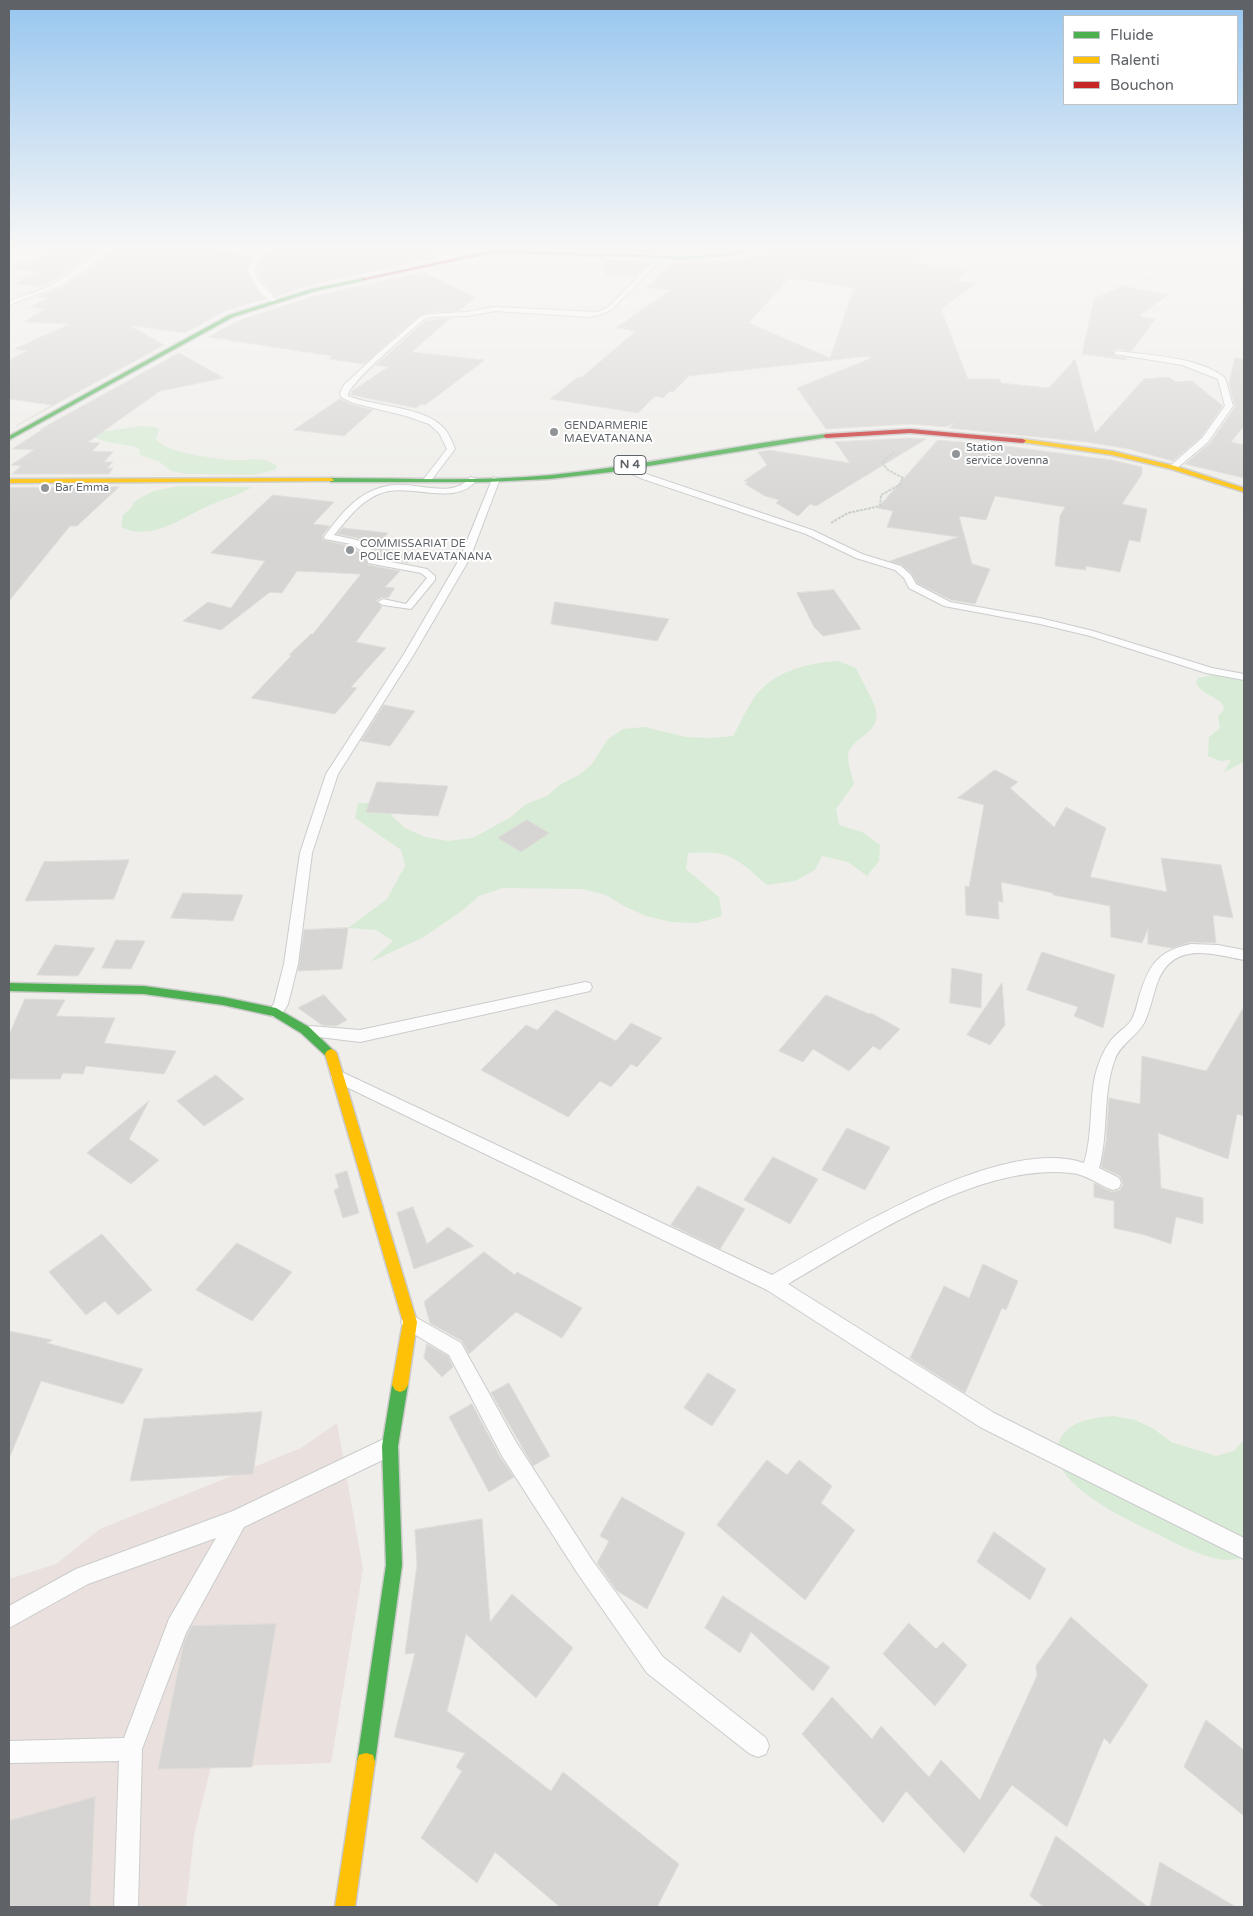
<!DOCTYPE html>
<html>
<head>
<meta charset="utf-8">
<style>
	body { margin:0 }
	#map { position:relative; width:1253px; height:1916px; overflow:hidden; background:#efeeea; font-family:"Varela Round",sans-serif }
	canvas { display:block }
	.frame { position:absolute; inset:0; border:10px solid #5f6368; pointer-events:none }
	.legend { position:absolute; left:1063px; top:15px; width:175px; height:90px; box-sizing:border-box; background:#fff; border:1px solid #bfc1c3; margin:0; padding:6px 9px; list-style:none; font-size:15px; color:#5f6368 }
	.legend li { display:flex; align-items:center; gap:10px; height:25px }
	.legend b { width:25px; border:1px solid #bfc1c3 }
</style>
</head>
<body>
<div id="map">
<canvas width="1253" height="1916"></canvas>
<div class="frame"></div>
<ul class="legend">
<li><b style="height:6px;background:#4caf50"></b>Fluide</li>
<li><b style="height:6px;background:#ffc107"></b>Ralenti</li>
<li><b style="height:6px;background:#c62828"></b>Bouchon</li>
</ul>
</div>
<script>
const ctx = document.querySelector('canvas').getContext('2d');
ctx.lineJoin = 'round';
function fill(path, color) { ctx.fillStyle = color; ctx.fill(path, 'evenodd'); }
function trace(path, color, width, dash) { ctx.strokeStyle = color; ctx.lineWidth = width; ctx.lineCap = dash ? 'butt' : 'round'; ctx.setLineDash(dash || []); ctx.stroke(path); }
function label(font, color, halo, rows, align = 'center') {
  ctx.font = font + ' "Varela Round",sans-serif'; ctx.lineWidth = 4; ctx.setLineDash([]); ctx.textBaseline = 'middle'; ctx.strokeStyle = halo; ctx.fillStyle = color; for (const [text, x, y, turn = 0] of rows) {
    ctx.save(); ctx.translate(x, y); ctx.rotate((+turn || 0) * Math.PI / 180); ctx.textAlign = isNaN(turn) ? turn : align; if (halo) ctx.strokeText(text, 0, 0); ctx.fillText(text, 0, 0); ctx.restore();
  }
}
fill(new Path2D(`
	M337 1423 363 1569 331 1763 211 1767 194 1835 186 1907H9V1579L56 1564 100 1529 301 1448Z`), '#eae0de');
fill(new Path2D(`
	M140 426 155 427 159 429 156 439C165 453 220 460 237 460 252 460 265 456 277 466L275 470 253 475 186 474 172 471 158 461 140 455 139 449 135 447 103 441 94 437 100 432Z
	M179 486 252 487C238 496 223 499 208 506 181 518 152 542 121 527L123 515 131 508 135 501 153 491Z
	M838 661 856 668C861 680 874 700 876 710 881 736 848 737 848 757 848 766 852 775 854 784L836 809 839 825 862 832 880 845 879 861 867 876 848 862 822 856 815 870 795 881 767 885C736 858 731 850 688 853L686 869 719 897 722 916 698 923 671 922 646 916 624 906 606 895 582 889 503 888 479 896 463 910 424 937 370 962 393 941 376 930 348 928 387 899 405 866 401 850 355 818 358 803H383L392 816 405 828 425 837 448 841 473 838 511 817 526 804 547 796 561 784 579 775 592 764 608 739 623 729 645 727 686 737 710 738 733 736C740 724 745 712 752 701 770 672 806 663 838 661Z
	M1234 671 1244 673V762L1224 772 1231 760 1220 761 1208 756 1209 737 1220 728 1218 716 1223 711 1224 706C1216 695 1202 695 1196 683L1198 678Z
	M1113 1416 1135 1420 1154 1429 1171 1442 1216 1456 1234 1451 1244 1440V1558C1236 1559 1226 1561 1218 1559 1194 1554 1172 1541 1151 1531 1124 1518 1039 1479 1060 1439 1070 1420 1093 1418 1113 1416Z`), '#d8ebd6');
const building = new Path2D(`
	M63 247H105L45 286 13 284 25 279 21 278 37 272 12 268Z
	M119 247H199L255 256 246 270 254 286 265 299 225 311 185 333 129 325 164 345 16 426 52 405 9 399V360L27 351 14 349 70 324 24 322 44 309 30 307 48 298 36 297 60 288 88 270 100 258Z
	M272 247H435L436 258 310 285 276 296 258 276 256 269Z
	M600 247H672L668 253 600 250Z
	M776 247H879L925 253 916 263 967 270 958 281 976 283 941 309 968 379H1000L1001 383 1049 388 1075 359 1095 433 1144 379 1168 377 1176 382 1192 381 1223 406 1201 437 1173 461 1129 449 1087 442 949 428 954 423 946 427 910 424 826 429 797 388 869 359V356L689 376 673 392 670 391 663 398 655 396 638 413 550 399 578 377H582L636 331 616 328 670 290 647 288 672 262 730 261 768 252ZM789 278 854 288 830 358 749 323Z
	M603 260 651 262 637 275 606 276Z
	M423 272 475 297 459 311 428 312 419 316 364 364 329 359 332 356 208 337 237 321 317 295Z
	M1123 286 1168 295 1139 316 1155 319 1132 351 1117 349 1113 351 1115 356 1127 358 1126 360 1082 354 1094 299Z
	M450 318 412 352 485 360 425 405 421 404 416 408 351 395 352 391 388 367 376 365 425 321Z
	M179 353 224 378 160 391 88 442 100 443 92 451 113 452 104 462H113L107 468H113L109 474H12L21 466 11 465 34 450 12 449 43 429H41Z
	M1235 358 1244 359V426L1231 442 1244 445V478L1185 464 1210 443 1235 407 1229 384Z
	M340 399 353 405 373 410 344 436 294 430Z
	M910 438 926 439 816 506 810 504 798 516 776 503 779 500 765 496 745 484 748 482 744 481 767 465 758 452 769 450 850 463 835 442Z
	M938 440 1005 446 1112 460 1142 467V474L1122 504 1147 509 1140 542 1129 540 1120 572 1086 566V570L1055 566 1060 516 1065 507 995 496 986 520 959 516 972 564 990 569 975 604 951 600 917 583 912 574 902 565 890 561 958 537 887 527 893 511 878 508Z
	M119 487 77 526H70L9 601V488Z
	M273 495 334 502 313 524 330 526 322 536 323 540 350 546 364 555 368 565 400 571 385 587 395 588 388 598 382 597 376 601 382 607 356 642 386 648 351 687 357 688 335 714 251 698 292 655H289L311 634H313L361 574 297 571 282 593 270 592 221 630 183 621 208 602 231 608 265 561 211 553Z
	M343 528 388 533 375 548 416 554 408 563 378 557 375 549 358 538 337 534Z
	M834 590 861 629 823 636 814 627 797 593Z
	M555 602 669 619 657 641 551 624Z
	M384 705 415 711 390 746 361 741Z
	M995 770 1018 782 1010 788 1054 827 1066 807 1106 828 1090 877 1167 892 1161 858 1221 865 1233 918 1213 915 1216 943 1191 942 1172 948 1148 944V929L1142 943 1111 937 1110 906 1053 895V893L1001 882 1003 902 998 901 999 919 966 915 965 886 969 887 984 805 958 798Z
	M377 782 448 786 438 816 366 812Z
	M527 820 549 833 521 852 498 838Z
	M129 860 114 899 25 901 44 862Z
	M183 893 243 895 233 921 171 918Z
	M348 928 342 969 298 971 304 930Z
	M116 940 145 941 131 969 102 968Z
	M55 945 95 948 78 976 37 975Z
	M1042 952 1115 975 1103 1028 1074 1016 1078 1007 1027 990Z
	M952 968 982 974 981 1008 950 1003Z
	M1002 983 1005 1025 990 1045 967 1035Z
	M324 995 347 1020 336 1026 322 1025 298 1008Z
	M826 995 869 1014 871 1013 900 1029 880 1050 873 1046 849 1071 813 1049 803 1062 779 1051Z
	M25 999 65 1000 56 1016 115 1018 104 1043 176 1051 164 1074 86 1066 83 1074 63 1073 60 1079H9V1035Z
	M1244 1007V1116L1237 1114 1228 1159 1158 1133 1161 1188 1203 1198V1224L1176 1217 1171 1244 1145 1235 1114 1228V1201L1094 1197V1183L1112 1192 1120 1190 1123 1184 1120 1176 1101 1167 1106 1141 1109 1098 1140 1104 1142 1056 1206 1071Z
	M556 1010 616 1041 631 1023 662 1038 637 1067 631 1064 611 1087 600 1081 568 1117 481 1070 526 1025 537 1030Z
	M216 1075 244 1099 204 1126 177 1101Z
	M149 1101 129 1139 159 1160 131 1184 87 1153Z
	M847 1128 890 1147 865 1190 822 1170Z
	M773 1157 818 1179 790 1224 744 1200Z
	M347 1171 359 1213 343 1218 334 1190 339 1188 335 1175Z
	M698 1186 745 1209 720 1249 671 1225Z
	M413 1207 427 1244 448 1227 474 1246 414 1269 397 1213Z
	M102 1234 152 1290 118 1315 105 1301 86 1315 49 1272Z
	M237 1243 292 1272 252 1321 196 1290Z
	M484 1252 515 1275 517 1272 582 1308 562 1338 516 1312 469 1354 462 1341 430 1323 424 1302Z
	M983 1264 1018 1281 1006 1310 1002 1308 965 1393 910 1358 944 1286 969 1298Z
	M9 1331 52 1340 47 1343 143 1369 123 1404 41 1381 9 1459Z
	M427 1344 448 1356 453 1367 442 1377 424 1358Z
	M708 1373 736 1390 712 1426 684 1408Z
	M509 1383 550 1456 533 1466 491 1393Z
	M472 1404 500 1457 514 1477 489 1492 449 1417Z
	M262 1412 253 1474 130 1481 144 1419Z
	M767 1460 787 1475 799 1460 832 1486 821 1503 855 1530 805 1600 717 1525Z
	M622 1497 685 1533 647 1609 617 1591 597 1563 609 1541 600 1536Z
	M482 1519 490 1622 512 1594 573 1648 536 1698 466 1634 447 1711 551 1791 563 1772 679 1864 657 1907H560L495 1852 477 1883 421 1838 462 1771 456 1767 465 1753 394 1737 415 1653 405 1654 417 1565 415 1530Z
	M994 1532 1046 1569 1030 1600 977 1562Z
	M723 1596 830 1667 813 1691 751 1632 740 1653 705 1628Z
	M1071 1617 1148 1685 1110 1744 1104 1738 1067 1827 1012 1785 964 1853 906 1791 883 1823 802 1734 832 1697 872 1739 881 1726 929 1777 941 1760 980 1800 1037 1676 1036 1666Z
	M909 1623 936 1649 943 1642 967 1665 935 1706 883 1654Z
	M276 1624 252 1767 158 1769 184 1642 192 1626Z
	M1206 1720 1244 1750V1816L1184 1767Z
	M95 1797 90 1907H9V1821Z
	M1056 1836 1148 1907H1044L1030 1896Z
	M1160 1862 1236 1907H1150Z`);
fill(building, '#d6d5d3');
trace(building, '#deddd9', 1);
const lane = new Path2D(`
	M109 247H117L99 256 87 268 59 286 9 305V301C24 295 43 291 57 282 75 272 90 256 109 247Z
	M201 247H219L260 252 264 247H270L254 269 256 277 277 300V302C265 303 251 280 248 269L258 255Z
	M726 247H732L729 255 726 257 723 255Z
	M658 257 663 258 611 310 600 315 589 317 495 311 467 316 431 317 424 319C411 331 348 383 348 396 376 407 423 406 444 428 449 434 452 442 455 449L430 482 423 480 447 449 439 433 429 424 406 416 353 403 341 397 340 393 344 385 374 357 420 317 428 314 467 312 495 307 597 312 607 308Z
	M1117 351C1148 355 1200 357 1225 378L1233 406 1208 442 1176 469 1169 467 1202 438 1225 406 1218 379 1182 365 1115 354 1114 353Z
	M619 464H625L649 475 812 530 862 554 901 566 911 575 916 584 950 602 1040 618 1093 631 1212 668 1244 674V680L1206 673 1090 636 1040 624 944 606 909 588 904 578 895 570 856 558 806 534 643 479 619 468Z
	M470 477 477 479C457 509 408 481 379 494 359 502 347 520 334 535L357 540 374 551 376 559 427 569 435 576V580L411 609 383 605 378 602 383 599 406 604 427 578 421 573 368 563 366 554 351 544 325 539 324 537C337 519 353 498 374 490 381 487 389 485 396 485 418 483 455 499 470 477Z
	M493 477 500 479 470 558 414 654 338 774 312 853 298 964 288 1004 281 1016 276 1017 271 1016 269 1012 274 1003 284 964 300 853 326 774 404 654 460 558Z
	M1191 944 1218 945 1244 950V960C1212 954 1174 941 1158 981 1153 994 1151 1008 1145 1021 1138 1036 1121 1043 1115 1059 1102 1094 1109 1133 1099 1168L1119 1178 1121 1183 1119 1188 1113 1190C1099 1185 1086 1174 1071 1173 978 1163 866 1239 788 1284L994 1413 1244 1538V1559L980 1427 767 1290 334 1081 331 1077 334 1073 339 1071 344 1073 772 1275C845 1234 1001 1135 1084 1163 1093 1135 1089 1104 1095 1076 1099 1061 1105 1045 1116 1035 1120 1031 1126 1027 1130 1022 1135 1015 1137 1005 1139 997 1149 965 1157 951 1191 944Z
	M585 982 590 983 592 987 590 991 360 1042 311 1036 306 1035 304 1031 306 1027 311 1026 360 1030Z
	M410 1314 461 1343 516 1442 592 1560 663 1657 766 1738 769 1746 766 1754 758 1757 750 1754 647 1673 578 1574 502 1456 449 1355 404 1328 401 1322 404 1316Z
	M388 1437 395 1440 398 1447 395 1454 244 1527 186 1633 142 1749 138 1907H114L119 1761 9 1763V1741L124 1738 169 1619 216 1538 88 1584 9 1628V1606L76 1569 233 1511Z`);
const fast = new Path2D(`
	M760 247H770L726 256 683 259 603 255 605 254 683 257 726 254Z
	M364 278 366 280 315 291 233 317 9 440V436L229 315 312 289Z
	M826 434 828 435V437L611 472 549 479 487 482H331L328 480 331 478C404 478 478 482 551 475 644 466 734 445 826 434Z
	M9 983 144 986 223 997 276 1008 309 1027 337 1054 335 1057H327L301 1033 273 1016 223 1005 144 994 9 991Z
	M400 1378 405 1380 408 1385 398 1446 402 1565 375 1762 373 1769 366 1771 359 1769 357 1762 386 1565 382 1446 392 1385 395 1380Z`);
const slow = new Path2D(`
	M1023 439 1112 451 1175 466 1244 488V492L1171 469 1112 455 1021 442 1020 441Z
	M331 478 334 480 333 481 9 483V479Z
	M331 1049 335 1051 337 1054 417 1322 408 1385 405 1390 400 1392 395 1390 392 1385 403 1322 325 1054 327 1051Z
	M366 1753 373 1755 375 1762 355 1907H335L357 1762 359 1755Z`);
const jam = new Path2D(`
	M495 250 607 255 605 256 495 252 364 280 362 279Z
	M910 429 1023 439 1026 441 1023 443 910 433 826 438 823 436 826 434Z`);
trace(lane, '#cbcccc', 2);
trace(fast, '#cacacb', 3);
trace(slow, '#cacacb', 3);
trace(jam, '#cacacb', 3);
trace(new Path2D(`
	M1122 336 1129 321 1142 310 1149 288 1145 281 1153 276`), '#cacfcc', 1, [2.5, 1]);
trace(new Path2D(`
	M831 523 848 513 880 506 881 495 899 485 903 478 888 470 882 463 894 452`), '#cacfcc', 2, [3, 1]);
fill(lane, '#fdfcfc');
fill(fast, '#4caf50');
fill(slow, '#ffc107');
fill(jam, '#c62828');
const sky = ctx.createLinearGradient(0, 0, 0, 515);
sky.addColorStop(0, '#97c6ef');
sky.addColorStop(0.48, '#f8f7f6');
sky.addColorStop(1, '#f8f7f600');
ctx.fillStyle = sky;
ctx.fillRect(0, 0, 1253, 515);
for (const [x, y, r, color] of [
	[554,432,5,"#919496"],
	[956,454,5,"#919496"],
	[45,488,5,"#919496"],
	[350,550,5,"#919496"]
]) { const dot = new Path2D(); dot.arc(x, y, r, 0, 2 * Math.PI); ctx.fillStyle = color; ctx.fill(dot); trace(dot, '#fff', 2); }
label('11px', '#5f6368', '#fff', [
	["GENDARMERIE",564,426],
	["MAEVATANANA",564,439],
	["Station",966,448],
	["service Jovenna",966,461],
	["Bar Emma",55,488],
	["COMMISSARIAT DE",360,544],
	["POLICE MAEVATANANA",360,557]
], 'left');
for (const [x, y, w] of [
	[630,465,32]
]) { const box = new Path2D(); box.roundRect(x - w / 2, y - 9.5, w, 19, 4); ctx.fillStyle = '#fff'; ctx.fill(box); trace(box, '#5f6368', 1); }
label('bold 12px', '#5f6368', null, [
	["N 4",630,465]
]);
</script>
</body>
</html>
